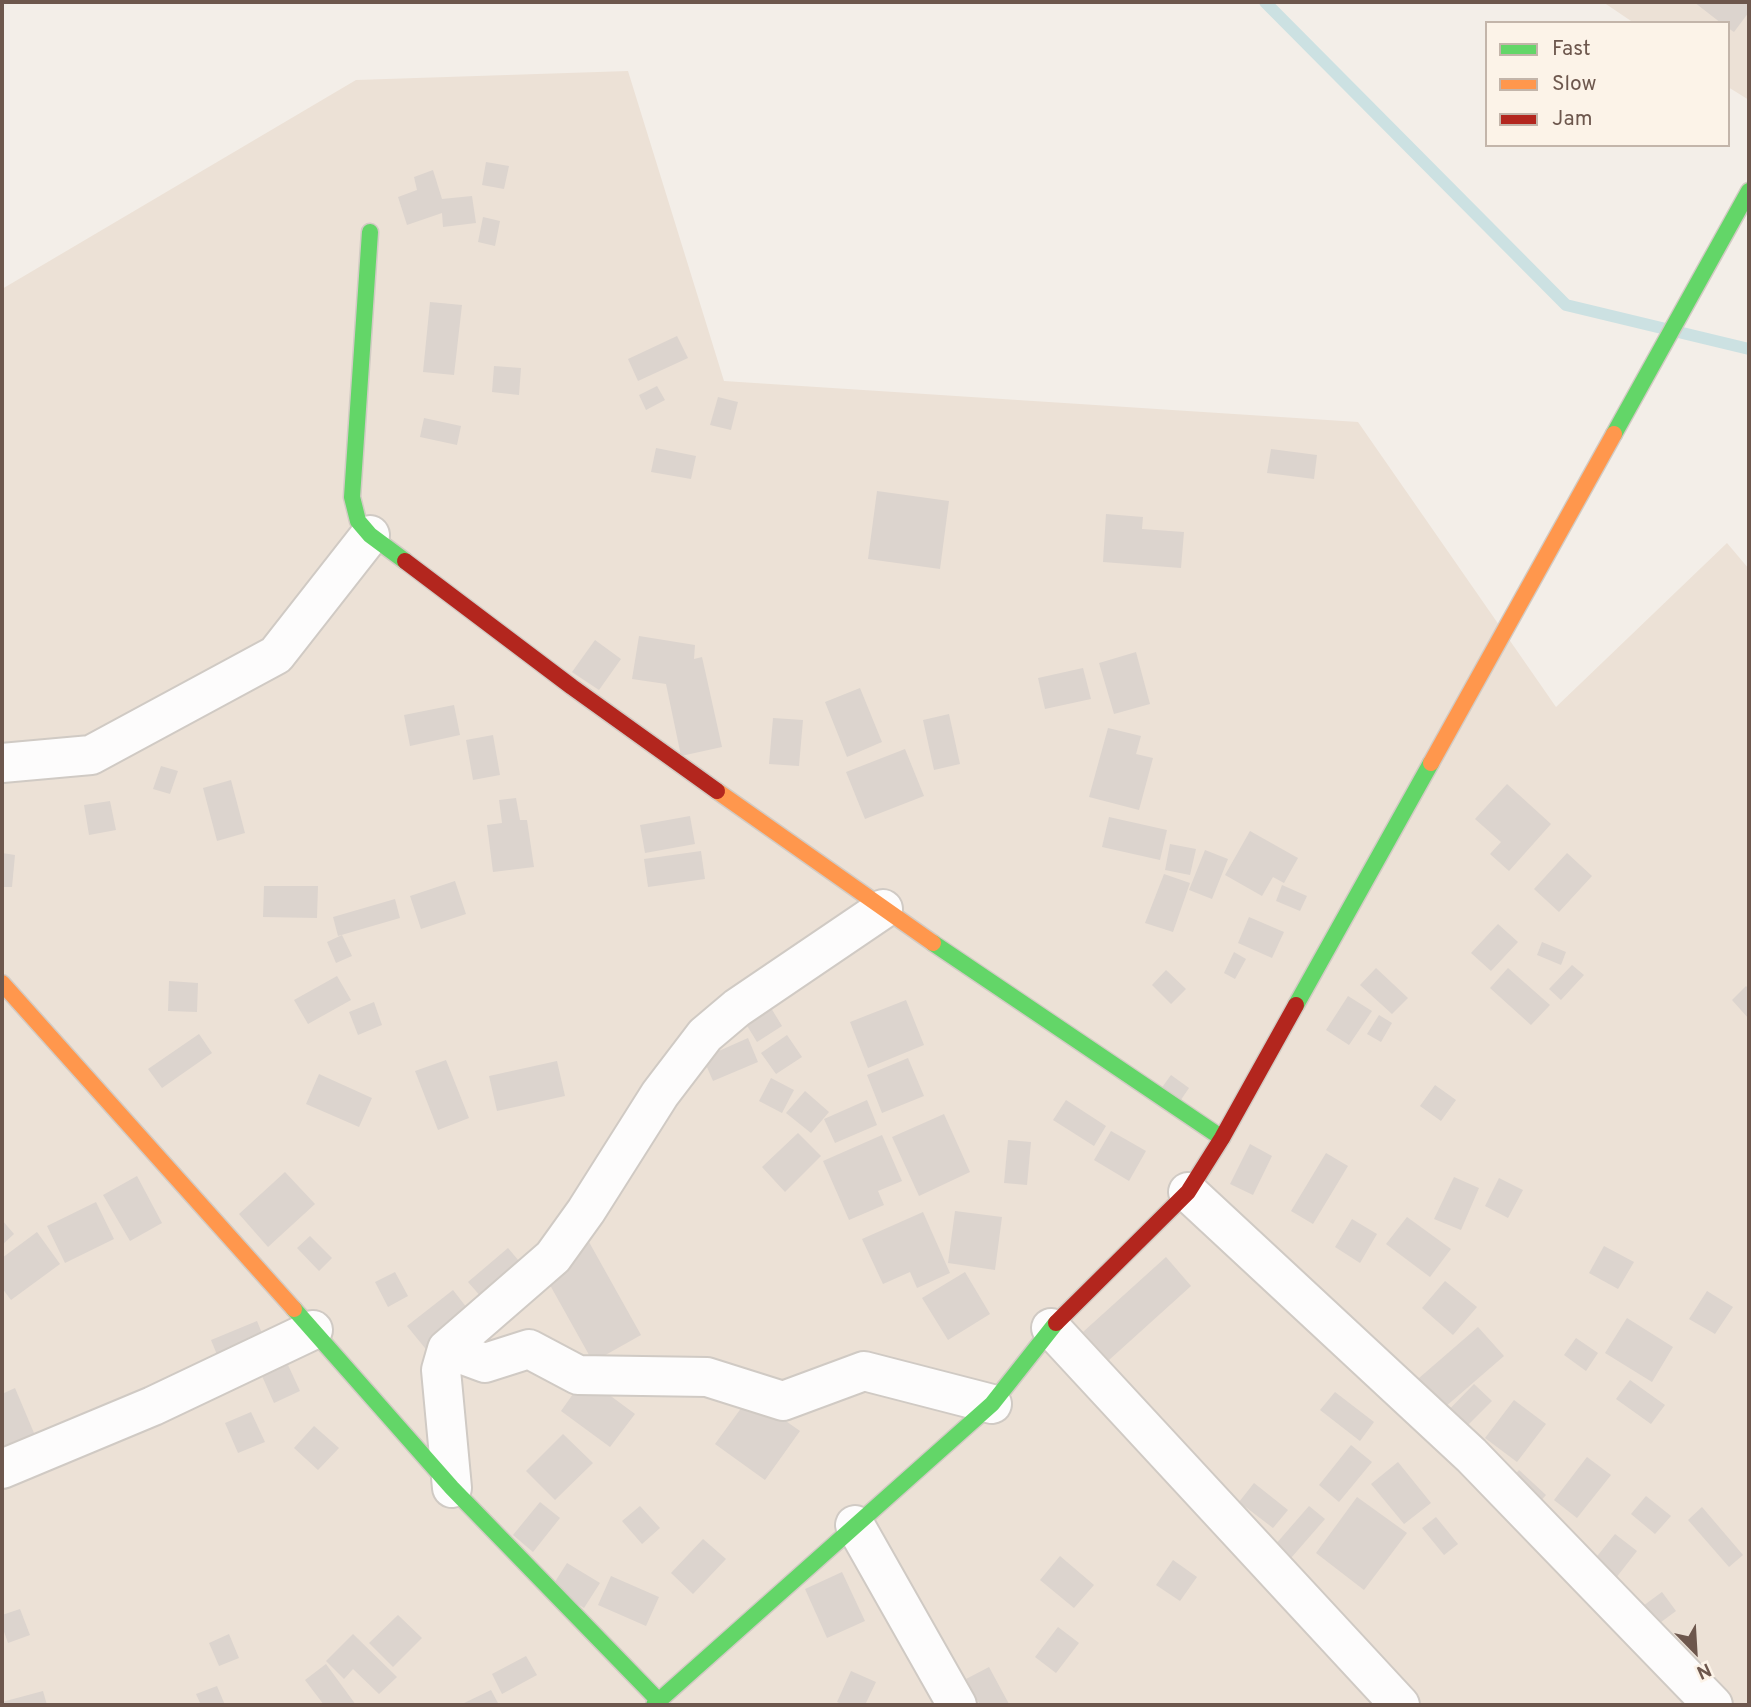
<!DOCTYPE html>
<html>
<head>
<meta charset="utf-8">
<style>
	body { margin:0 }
	#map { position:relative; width:1751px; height:1707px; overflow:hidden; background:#f3eee8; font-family:Overpass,sans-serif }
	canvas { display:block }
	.frame { position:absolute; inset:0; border:4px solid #6d574d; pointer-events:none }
	.legend { position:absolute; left:1485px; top:21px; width:245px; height:126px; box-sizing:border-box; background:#fcf3e8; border:2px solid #c3b5aa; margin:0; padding:9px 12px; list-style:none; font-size:21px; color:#6d574d }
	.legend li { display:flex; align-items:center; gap:14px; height:35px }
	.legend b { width:35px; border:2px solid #c3b5aa }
	.north { position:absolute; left:1660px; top:1616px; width:70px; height:70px; -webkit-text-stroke:5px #fcf3e8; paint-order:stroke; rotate:156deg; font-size:19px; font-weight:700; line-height:28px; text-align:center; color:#6d574d }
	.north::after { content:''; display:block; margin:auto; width:24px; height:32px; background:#6d574d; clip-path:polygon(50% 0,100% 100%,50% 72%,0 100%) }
</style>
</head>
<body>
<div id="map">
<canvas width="1751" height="1707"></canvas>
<div class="frame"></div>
<ul class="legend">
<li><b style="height:9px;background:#63d668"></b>Fast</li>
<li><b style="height:9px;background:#ff974d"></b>Slow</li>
<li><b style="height:9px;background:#b3261e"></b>Jam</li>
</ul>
<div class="north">N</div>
</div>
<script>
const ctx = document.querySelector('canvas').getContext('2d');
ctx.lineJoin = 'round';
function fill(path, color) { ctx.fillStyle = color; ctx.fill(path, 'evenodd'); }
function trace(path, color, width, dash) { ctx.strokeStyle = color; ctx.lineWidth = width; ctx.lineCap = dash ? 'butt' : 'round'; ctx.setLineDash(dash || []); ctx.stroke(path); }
fill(new Path2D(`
	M1603 2H1749V100L1728 87V23H1634Z
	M628 71 724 381 1358 422 1556 707 1727 543 1749 569V1705H2V289L356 80Z`), '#ece1d6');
trace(new Path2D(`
	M1265 2 1566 305 1749 349`), '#cce1e2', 12);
fill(new Path2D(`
	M1694 2H1749V12L1734 32 1728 28V23H1721Z
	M486 162 509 166 504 189 482 185Z
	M433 170 442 199 472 196 476 223 443 227 442 213 407 225 398 197 417 190 414 177Z
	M483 217 500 221 495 246 478 242Z
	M430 302 462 305 454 375 423 372Z
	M677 336 688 358 638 381 628 359Z
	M494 366 521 368 519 395 492 392Z
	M657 386 665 400 646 410 639 395Z
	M718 397 738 402 731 430 710 425Z
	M424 418 461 426 457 445 420 437Z
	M656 448 696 456 691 479 651 472Z
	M1271 449 1317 455 1314 479 1267 473Z
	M877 491 949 501 940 569 868 559Z
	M1106 514 1143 517 1142 529 1184 532 1181 568 1103 562Z
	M639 636 695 645 694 659 702 657 722 747 681 756 666 684 632 679Z
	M595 640 621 659 599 690 572 672Z
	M1136 652 1150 704 1114 714 1099 663Z
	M1083 668 1091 699 1045 709 1038 678Z
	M860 688 882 742 847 757 825 702Z
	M454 705 460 735 410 746 404 715Z
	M949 714 960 764 934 770 923 720Z
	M773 718 803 720 799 766 769 764Z
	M1108 728 1141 736 1136 754 1153 758 1139 810 1089 797Z
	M493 735 500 775 473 780 466 740Z
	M905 749 924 796 865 819 846 772Z
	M161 766 178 771 170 794 153 789Z
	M231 780 245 833 217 841 203 788Z
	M1507 784 1551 824 1509 871 1490 854 1501 842 1475 819Z
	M516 798 520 820H527L534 867 493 872 487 825 502 823 499 800Z
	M110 801 116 830 89 835 84 805Z
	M690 816 695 844 645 853 640 825Z
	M1109 817 1167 830 1160 860 1102 847Z
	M1250 831 1298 858 1284 883 1273 877 1262 896 1225 875Z
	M1170 844 1196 849 1190 875 1165 870Z
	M1205 850 1228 859 1212 899 1189 890Z
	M701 851 705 879 648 887 644 859Z
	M2 853 15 855 12 887H2Z
	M1567 853 1592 876 1559 912 1534 889Z
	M1164 874 1190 883 1173 932 1145 923Z
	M455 881 466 914 421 929 410 896Z
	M1282 885 1307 896 1300 911 1276 901Z
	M264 886H318L317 918 263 917Z
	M395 899 400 918 338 936 333 917Z
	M1249 917 1284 932 1272 958 1238 943Z
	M1498 924 1518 942 1491 971 1471 953Z
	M342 935 352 956 336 963 327 942Z
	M1542 942 1566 952 1561 965 1537 955Z
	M1234 952 1246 959 1235 979 1224 973Z
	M1572 965 1584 975 1561 1000 1549 989Z
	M1376 968 1408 998 1392 1014 1360 985Z
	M1508 968 1550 1005 1531 1025 1490 988Z
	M1166 970 1186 989 1171 1004 1152 985Z
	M337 976 351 1000 308 1024 294 1000Z
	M169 981 198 983 197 1012 168 1011Z
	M1746 986 1749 989V1019L1732 1000Z
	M1348 996 1372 1011 1349 1045 1326 1030Z
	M906 1000 924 1045 868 1068 850 1022Z
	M374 1002 382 1025 358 1035 349 1012Z
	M771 1008 782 1026 757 1042 746 1024Z
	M1379 1015 1392 1023 1381 1042 1367 1034Z
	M199 1034 212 1053 162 1088 148 1069Z
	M787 1035 802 1057 776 1074 761 1053Z
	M748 1038 758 1062 713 1081 703 1058Z
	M908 1058 924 1096 882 1113 867 1075Z
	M446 1060 469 1118 438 1130 415 1071Z
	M557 1061 565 1096 497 1111 489 1076Z
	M319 1074 372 1098 359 1127 306 1104Z
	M1171 1075 1189 1088 1176 1107 1158 1093Z
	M771 1078 794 1090 782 1113 759 1101Z
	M1435 1085 1456 1100 1441 1121 1420 1106Z
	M805 1091 829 1112 811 1133 786 1113Z
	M867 1100 877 1125 835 1143 824 1119Z
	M1066 1100 1106 1126 1094 1146 1053 1120Z
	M944 1114 970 1172 919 1196 892 1137Z
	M1111 1131 1146 1151 1129 1181 1094 1160Z
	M798 1133 821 1156 785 1192 762 1167Z
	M882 1135 902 1181 878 1191 884 1205 849 1220 823 1161Z
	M1008 1140 1031 1142 1027 1185 1004 1183Z
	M1250 1144 1272 1156 1253 1195 1230 1184Z
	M1326 1153 1348 1166 1313 1224 1291 1211Z
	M285 1172 315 1204 268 1247 239 1214Z
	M137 1176 162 1223 130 1241 103 1195Z
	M1454 1177 1479 1188 1461 1230 1434 1219Z
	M1499 1178 1523 1190 1508 1218 1485 1206Z
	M96 1202 114 1239 65 1263 47 1226Z
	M955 1211 1002 1217 995 1270 948 1263Z
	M923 1212 950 1273 917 1288 910 1272 883 1284 862 1239Z
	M1407 1217 1451 1249 1430 1277 1386 1244Z
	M1352 1219 1377 1234 1360 1263 1335 1247Z
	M2 1220 14 1234 2 1245Z
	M37 1232 60 1264 11 1300 2 1288V1258Z
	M310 1236 332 1258 319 1271 297 1248Z
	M589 1242 641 1335 593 1362 541 1269Z
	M1604 1246 1634 1262 1618 1289 1589 1273Z
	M508 1248 529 1273 490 1307 468 1282Z
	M1166 1257 1191 1286 1109 1360 1083 1332Z
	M395 1272 408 1296 388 1307 375 1282Z
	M965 1272 990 1314 948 1340 922 1298Z
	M1445 1281 1477 1307 1453 1335 1422 1308Z
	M453 1290 474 1317 429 1353 407 1326Z
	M1707 1291 1733 1307 1715 1334 1689 1319Z
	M1627 1318 1673 1347 1652 1382 1605 1353Z
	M257 1321 268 1348 222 1367 211 1340Z
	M1478 1327 1504 1356 1437 1414 1411 1385Z
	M1576 1338 1598 1353 1586 1371 1564 1355Z
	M288 1365 300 1391 274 1403 262 1376Z
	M585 1377 635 1414 610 1447 561 1411Z
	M1630 1380 1665 1405 1651 1424 1616 1399Z
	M1474 1384 1492 1401 1456 1437 1439 1420Z
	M15 1388 37 1440 2 1455V1394Z
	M1335 1392 1374 1422 1360 1441 1320 1410Z
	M750 1396 800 1431 765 1480 715 1444Z
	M1514 1400 1546 1424 1517 1462 1485 1438Z
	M251 1412 265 1442 238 1453 225 1423Z
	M314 1426 339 1448 318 1470 294 1448Z
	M563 1434 593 1463 555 1500 526 1471Z
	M1351 1445 1372 1462 1339 1502 1319 1485Z
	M1587 1457 1611 1475 1577 1518 1554 1500Z
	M1398 1462 1431 1503 1404 1524 1371 1484Z
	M1519 1470 1546 1495 1536 1506 1509 1482Z
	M1254 1483 1288 1510 1273 1528 1239 1502Z
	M1646 1496 1671 1516 1655 1534 1631 1514Z
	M1357 1497 1407 1533 1364 1590 1316 1553Z
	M540 1502 560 1518 533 1552 513 1535Z
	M640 1506 660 1528 642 1544 622 1521Z
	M1309 1506 1325 1519 1291 1558 1275 1545Z
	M1702 1507 1743 1555 1729 1567 1688 1520Z
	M1436 1517 1458 1544 1444 1555 1422 1528Z
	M1615 1534 1637 1551 1612 1583 1590 1565Z
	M703 1539 726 1559 693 1594 671 1573Z
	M1060 1556 1094 1585 1074 1608 1040 1580Z
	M1173 1560 1197 1577 1180 1601 1156 1585Z
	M567 1563 600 1583 584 1608 551 1588Z
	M842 1572 865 1621 827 1638 805 1589Z
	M611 1576 659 1597 646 1626 598 1605Z
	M1662 1592 1676 1611 1657 1625 1643 1606Z
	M20 1609 30 1635 8 1643 2 1626V1615Z
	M398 1615 422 1638 393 1667 369 1643Z
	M1058 1627 1079 1643 1056 1673 1035 1657Z
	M229 1634 239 1658 219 1666 209 1643Z
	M353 1634 397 1677 379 1694 353 1669 344 1679 326 1661Z
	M526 1656 537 1675 502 1694 492 1674Z
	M326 1664 356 1705H324L305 1680Z
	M989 1667 1009 1704 1006 1705H980L966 1679Z
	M851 1671 876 1682 865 1705H844L837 1702Z
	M217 1686 225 1705H201L196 1694Z
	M491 1690 499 1705H460Z
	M43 1691 47 1705H2V1702Z`), '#dcd4ce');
const street = new Path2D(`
	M2 763 91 755 276 655 370 535
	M1188 1192 1471 1455 1713 1705
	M1051 1328 1400 1705
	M447 1349 485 1363 529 1349 578 1375 707 1377 783 1401 864 1371 992 1404
	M2 1469 153 1406 313 1330
	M452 1488 441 1370 447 1349 553 1257 586 1211 660 1094 705 1035 737 1008 883 909
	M855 1525 957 1705`);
const fast = new Path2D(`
	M370 232 352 497 358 521 370 535 405 561
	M1614 434 1749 191
	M933 943 1222 1138
	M1296 1005 1431 763
	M294 1309 452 1488 659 1701
	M654 1705 992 1404 1056 1323`);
const slow = new Path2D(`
	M1431 763 1614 434
	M717 791 933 943
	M2 983 294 1309`);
const jam = new Path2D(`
	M405 561 572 687 717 791
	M1056 1323 1188 1192 1222 1138 1296 1005`);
trace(street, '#d0cac4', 42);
trace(fast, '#d2cbc4', 19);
trace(slow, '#d2cbc4', 19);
trace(jam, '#d2cbc4', 19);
trace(street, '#fdfcfc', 38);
trace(fast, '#63d668', 16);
trace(slow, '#ff974d', 16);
trace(jam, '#b3261e', 16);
</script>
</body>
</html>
